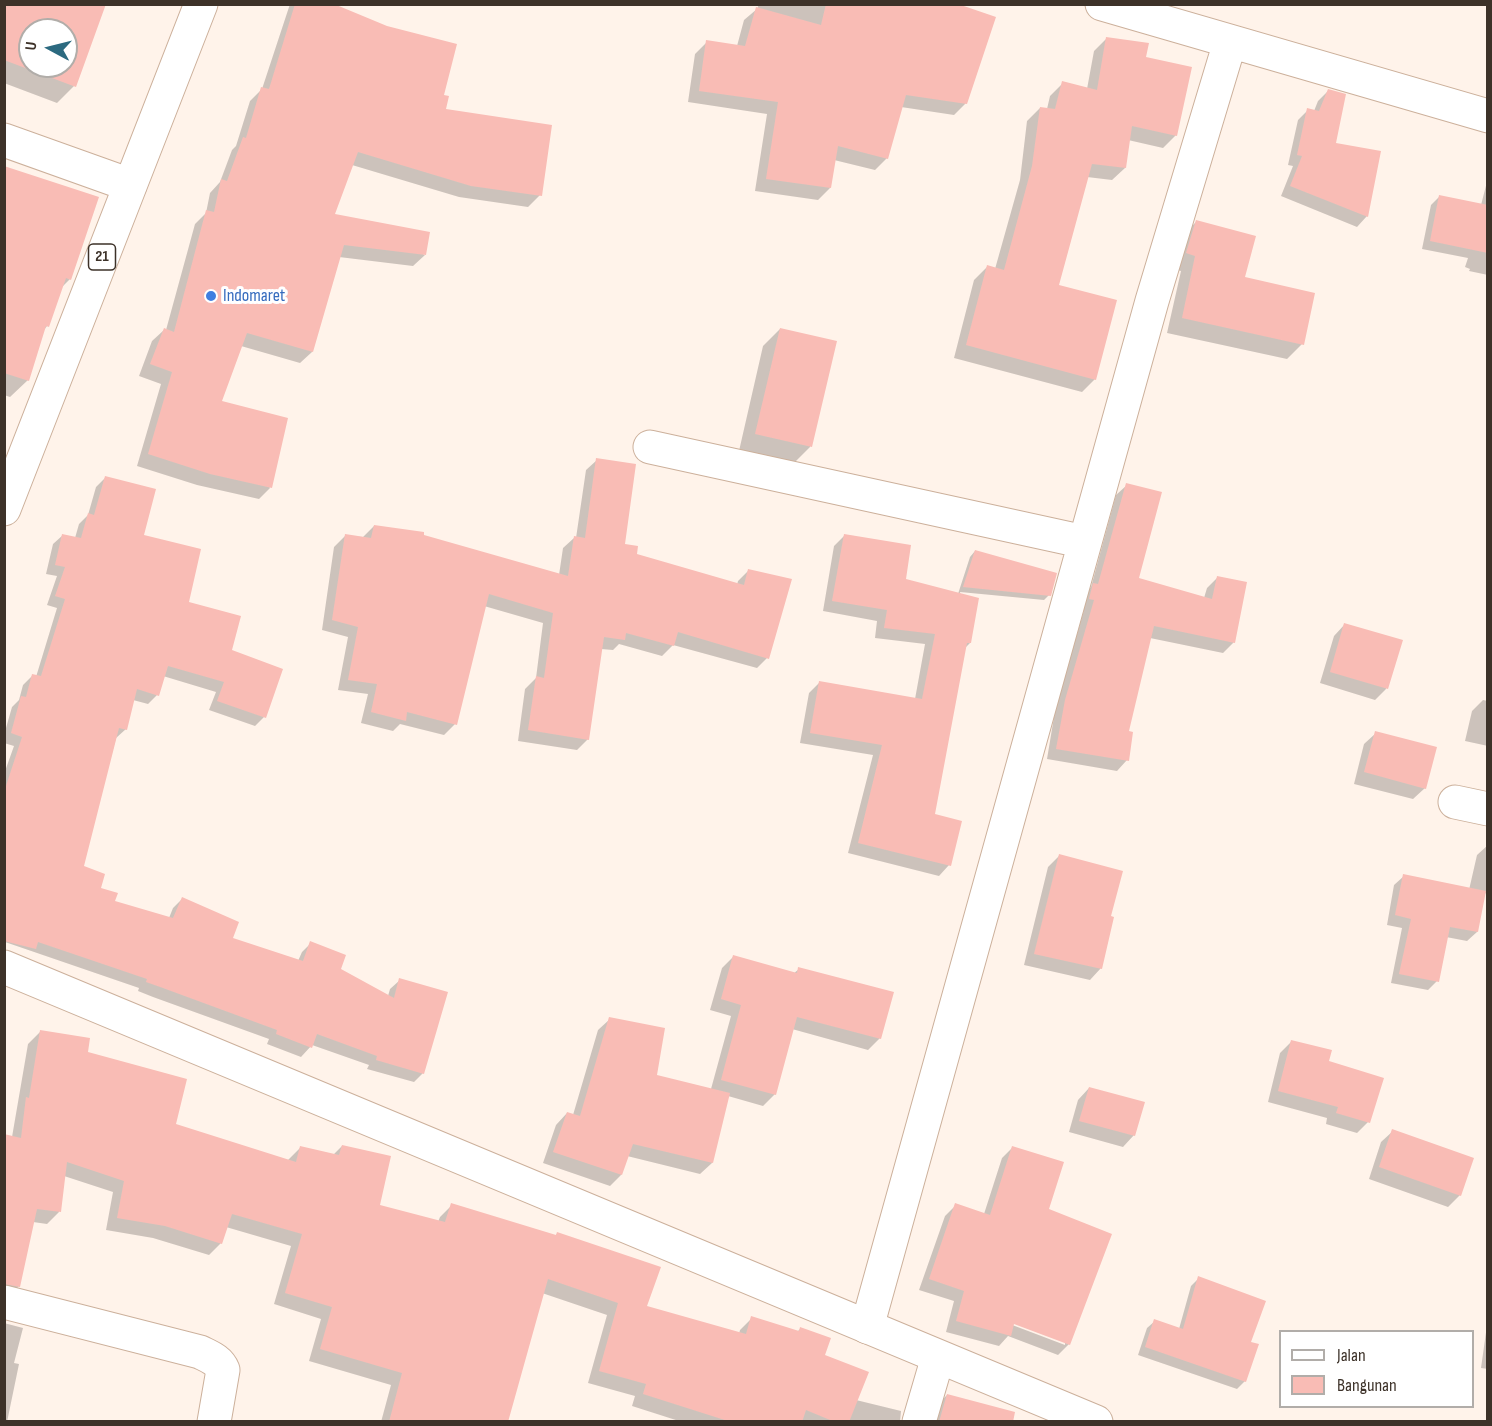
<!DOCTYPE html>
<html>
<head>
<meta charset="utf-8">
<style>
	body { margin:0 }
	#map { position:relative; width:1492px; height:1426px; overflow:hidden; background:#fff3ea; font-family:"Sofia Sans Condensed",sans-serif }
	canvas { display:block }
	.frame { position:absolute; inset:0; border:6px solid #3d3229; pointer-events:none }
	.legend { position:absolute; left:1279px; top:1330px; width:195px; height:78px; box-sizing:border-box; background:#fff; border:2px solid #b1ada9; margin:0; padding:8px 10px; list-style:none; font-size:18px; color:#3d3229 }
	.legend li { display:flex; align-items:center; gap:12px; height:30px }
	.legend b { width:30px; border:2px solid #b1ada9 }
	.north { position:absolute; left:18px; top:18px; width:60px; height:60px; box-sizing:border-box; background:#fff; border:2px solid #b1ada9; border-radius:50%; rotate:277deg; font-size:16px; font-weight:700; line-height:24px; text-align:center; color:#3d3229 }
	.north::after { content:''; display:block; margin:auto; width:21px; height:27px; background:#2c6a80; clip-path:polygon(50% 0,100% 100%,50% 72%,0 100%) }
</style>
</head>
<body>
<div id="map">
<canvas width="1492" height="1426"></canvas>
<div class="frame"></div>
<ul class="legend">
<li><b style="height:8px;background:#fff"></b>Jalan</li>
<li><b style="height:16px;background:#f9bcb5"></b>Bangunan</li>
</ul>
<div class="north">U</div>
</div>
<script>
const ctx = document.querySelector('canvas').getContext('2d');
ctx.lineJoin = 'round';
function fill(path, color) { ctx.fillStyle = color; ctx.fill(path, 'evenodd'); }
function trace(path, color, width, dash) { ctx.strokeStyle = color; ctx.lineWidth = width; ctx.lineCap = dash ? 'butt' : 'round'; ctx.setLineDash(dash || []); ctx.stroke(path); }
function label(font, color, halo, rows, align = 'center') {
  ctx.font = font + ' "Sofia Sans Condensed",sans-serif'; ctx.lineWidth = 6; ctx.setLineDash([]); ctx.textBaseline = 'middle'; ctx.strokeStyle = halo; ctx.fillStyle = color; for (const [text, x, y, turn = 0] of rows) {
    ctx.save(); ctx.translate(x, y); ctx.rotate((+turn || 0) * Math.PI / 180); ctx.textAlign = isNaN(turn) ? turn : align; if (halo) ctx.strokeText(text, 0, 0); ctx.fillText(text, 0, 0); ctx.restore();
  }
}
fill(new Path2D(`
	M4 4H105L74 86 57 103 4 83ZM30 30H66V66H30Z
	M290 4H330L442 96 444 111 540 195 528 207 459 197 352 165 333 215 425 255 413 266 339 257 312 352 300 363 241 346 221 402 270 488 259 499 197 485 137 466 161 384 139 376 152 341 164 330H166L195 224 206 213 210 193 220 182 232 150 236 146 250 101 262 89Z
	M759 4H953L966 103 954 115 901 107 887 158 875 170 834 160 830 188 818 200 755 191 767 114 688 102 695 54 707 42 737 46 744 20 757 9Z
	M1107 38 1145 58 1176 135 1163 148 1128 140 1125 168 1112 180 1087 177 1057 286 1095 379 1082 392 954 358 974 280 987 267 995 269 1020 180 1027 121 1040 108 1047 109 1050 96 1063 83 1087 89 1094 51Z
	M1328 91 1334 144 1367 216 1357 227 1281 196 1293 166 1288 165 1298 120 1308 110 1314 111 1318 101Z
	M4 168 70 279 60 289 47 326 44 330 28 380 10 397 4 395Z
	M1488 178V275L1469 271 1470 269 1465 267 1468 258 1422 249 1431 205 1439 197 1481 205Z
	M1197 221 1243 279 1302 344 1287 359 1167 333 1181 271 1172 269 1181 237Z
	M780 329 835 342 810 447 793 464 739 451 763 346Z
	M597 460 623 545 636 556 737 585 738 581 749 570 767 658 757 668 673 645 662 656 619 644 613 650 601 649 588 739 577 750 518 741 525 689 536 678 543 623 484 606 455 724 444 735 400 724 393 731 361 723 368 694 338 690 348 637 322 630 334 547 345 536 363 537 374 526 422 536 559 575 563 548 574 538H576L586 470Z
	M105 478 187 603 230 651 264 717 255 726 209 710 216 692 163 676 157 695 148 704 133 700 126 729 116 738 82 867 113 902 169 918 173 908 182 899 231 939 298 961 302 952 311 943 339 970 388 996 390 989 400 980 423 1073 414 1082 367 1069 369 1065 312 1045 301 1057 267 1044 269 1039 153 997 138 991 139 988 5 942 12 915 4 889V774L14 746 4 743V735L12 707 19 700 23 685 32 676 36 677 57 608 47 605 57 576 46 574 53 544 63 535 75 538 79 524 88 515 96 487Z
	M1127 485 1137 579 1204 598 1207 588 1217 578 1234 642 1223 653 1150 638 1127 732V760L1117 771 1047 759 1055 711 1084 610 1079 609 1083 595 1091 587 1116 495Z
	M844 536 905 580 958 594 970 557 975 551 1049 595 1044 600 960 592 970 643 965 648 934 815 949 865 939 876 848 853 873 755 800 743 809 693 819 683 915 699 925 644 875 638 877 621 823 611 834 546Z
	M1345 624 1401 641 1386 689 1375 700 1320 683 1334 636Z
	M1483 700 1488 701V746L1465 741 1472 711Z
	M1376 733 1425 788 1413 799 1354 784 1364 744Z
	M1488 845V894L1484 893 1477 932 1467 941 1446 937 1437 981 1428 990 1391 983 1402 928 1387 925 1394 885 1404 876 1469 890 1477 855Z
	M1059 856 1109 917 1101 968 1090 980 1024 965 1048 867Z
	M733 957 793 974 799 969 880 1038 868 1050 792 1029 775 1094 763 1106 728 1096 712 1163 700 1174 627 1156 621 1175 610 1186 543 1163 556 1125 567 1113 573 1115 598 1030 610 1019 656 1076 711 1089 731 1016 710 1010 722 968Z
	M40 1032 87 1053 174 1125 287 1161 300 1148 333 1155 342 1146 378 1206 438 1222 440 1217 452 1205 555 1236 557 1234 645 1307 739 1334 740 1330 752 1318 797 1332 800 1329 823 1355 856 1400 901 1411 900 1422H682L632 1406 635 1396 588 1383 607 1315 542 1293 507 1422H381L391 1385 309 1361 321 1319 274 1304 291 1246 226 1227 221 1243 209 1255 153 1238 106 1230 113 1192 64 1176 59 1212 47 1224 33 1222 19 1286 7 1298 4 1297V1136L12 1137 28 1044Z
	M1291 1042 1327 1062 1368 1122 1357 1133 1326 1124 1327 1118 1268 1102 1280 1053Z
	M1089 1088 1134 1135 1123 1147 1069 1132 1078 1100Z
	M1393 1131 1460 1195 1448 1207 1369 1179 1381 1142Z
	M1013 1147 1047 1210 1069 1344 1058 1355 1008 1336 999 1346 946 1332 954 1301 919 1290 945 1216 956 1205 984 1214 1002 1158ZM1008 1320 1065 1342V1345L1007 1323Z
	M1199 1278 1249 1343 1245 1381 1237 1389 1138 1355 1147 1328 1155 1321 1179 1329 1191 1286Z
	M1488 1318V1369L1481 1368Z
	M4 1323 23 1328 14 1363 19 1364 7 1422H4Z
	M947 1395 960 1422H931L935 1407Z`), '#0003');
fill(new Path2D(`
	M4 4H106L76 87 4 60ZM30 30H66V66H30Z
	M295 4H334L387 26 457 44 444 95 449 96 446 109 552 125 542 196 471 186 358 152 335 214 430 232 426 255 344 245 313 352 247 333 222 401 288 418 272 488 210 474 148 454 172 372 150 364 164 328 174 332 206 210 214 212 221 179 227 181 243 137 246 138 261 87 269 89Z
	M826 4H958L996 17 967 104 906 95 888 159 838 146 831 188 766 179 778 102 699 91 706 40 745 46 756 7 821 25Z
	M1106 37 1149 43 1146 57 1192 67 1177 136 1132 126 1126 168 1092 164 1059 285 1117 300 1096 380 966 345 987 265 1004 270 1032 166 1040 107 1055 109 1062 81 1097 90Z
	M1328 89 1346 94 1336 143 1381 151 1368 217 1290 186 1302 156 1297 155 1307 108 1319 111Z
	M4 166 99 197 71 280 66 278 49 327 46 326 29 381 4 373Z
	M1439 195 1488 205V253L1430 241Z
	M1196 220 1256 236 1245 277 1315 293 1304 345 1182 318 1195 256 1186 253Z
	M780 328 837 341 812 447 755 434Z
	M596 458 636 464 625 544 638 546 637 554 744 585 748 569 792 579 769 659 678 632 674 646 626 633 625 640 604 637 589 740 528 730 536 676 544 678 553 613 489 594 457 725 407 712 406 721 371 712 377 684 348 680 358 627 332 620 345 534 371 538 374 525 424 532V535L568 576 574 536 585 538Z
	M105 476 156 489 144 535 201 549 189 602 241 616 232 650 283 669 266 718 217 701 224 682 168 666 159 696 137 689 127 730 119 728 84 866 105 874 101 888 118 893 115 901 173 918 182 897 239 922 233 938 303 961 310 941 346 955 341 969 394 998 399 978 448 992 424 1074 376 1060 377 1056 317 1034 312 1048 276 1034 277 1030 163 988 146 982 147 979 38 942 36 949 4 941 5 789 22 737 11 733 21 696 26 697 32 674 41 676 65 599 55 596 65 567 55 565 62 534 81 538 88 513 94 515Z
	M1126 483 1162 492 1139 578 1212 599 1217 576 1247 582 1235 643 1154 626 1129 731 1133 732 1129 761 1056 749 1065 700 1094 600 1089 599 1093 583 1098 584Z
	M844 534 911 545 906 579 979 598 971 643H967L935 814 962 821 951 866 858 843 882 745 810 733 819 681 922 699 935 634 884 628 887 610 832 601Z
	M975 550 1057 573 1051 596 963 587Z
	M1344 623 1403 640 1388 689 1330 672Z
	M1375 731 1437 747 1426 789 1364 772Z
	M1059 854 1123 871 1111 916 1114 917 1102 969 1034 954Z
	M1403 874 1486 891 1478 932 1450 927 1439 982 1399 974 1411 919 1395 915Z
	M733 955 797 973 798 967 894 992 881 1039 797 1017 776 1095 721 1080 741 1005 721 999Z
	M609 1017 665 1028 657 1075 730 1093 713 1163 633 1144 622 1175 553 1152 567 1112 580 1116Z
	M40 1030 90 1038 88 1052 187 1079 176 1124 296 1162 300 1146 339 1155 342 1145 391 1156 380 1205 445 1222 451 1203 556 1235 557 1232 661 1267 647 1306 746 1334 751 1316 799 1331 800 1327 831 1338 825 1355 869 1372 849 1422H835L806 1410 802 1422H731L643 1394 646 1384 599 1371 618 1303 548 1279 508 1422H389L402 1373 320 1349 332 1307 285 1293 302 1234 232 1214 222 1244 165 1226 117 1218 124 1181 67 1162 61 1212 37 1209 20 1287 4 1284V1134L21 1138 26 1097 29 1098Z
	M1291 1040 1332 1050 1329 1061 1384 1078 1370 1123 1336 1113 1338 1107 1278 1091Z
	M1089 1087 1145 1102 1135 1136 1079 1121Z
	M1392 1129 1474 1158 1461 1196 1379 1167Z
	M1012 1146 1064 1162 1049 1209 1112 1234 1070 1345 1014 1324 1011 1336 956 1321 964 1291 929 1279 955 1203 990 1215Z
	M1198 1276 1266 1301 1251 1342 1259 1344 1246 1382 1145 1347 1154 1319 1183 1329Z
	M947 1394 1015 1412 1013 1422H939Z`), '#f9bcb5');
const street = new Path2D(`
	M1102 4 1488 116
	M4 140 130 185
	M650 447 1085 542
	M1455 802 1488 809
	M4 1302 200 1352C210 1357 219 1360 223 1370L214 1422
	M867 1327 1152 301 1230 42
	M919 1422 938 1357`);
const secondary = new Path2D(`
	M4 967 1096 1422`);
const highway = new Path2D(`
	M4 509 201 4`);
trace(street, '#ccb09b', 35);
trace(secondary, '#ccb09b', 35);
trace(highway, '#ccb09b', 35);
trace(street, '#fff', 33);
trace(secondary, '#fff', 33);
trace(highway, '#fff', 33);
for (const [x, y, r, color] of [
	[211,296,6,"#3f7fe0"]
]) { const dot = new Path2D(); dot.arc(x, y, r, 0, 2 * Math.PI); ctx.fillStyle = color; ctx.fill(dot); trace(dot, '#fff', 2); }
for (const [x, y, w] of [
	[102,257,27]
]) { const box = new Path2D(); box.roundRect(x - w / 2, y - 13, w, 26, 4.5); ctx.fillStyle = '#fff'; ctx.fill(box); trace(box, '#3d3229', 1.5); }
label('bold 16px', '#3d3229', null, [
	["21",102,257]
]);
label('18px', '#366cbe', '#fff', [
	["Indomaret",223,296]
], 'left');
</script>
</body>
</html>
